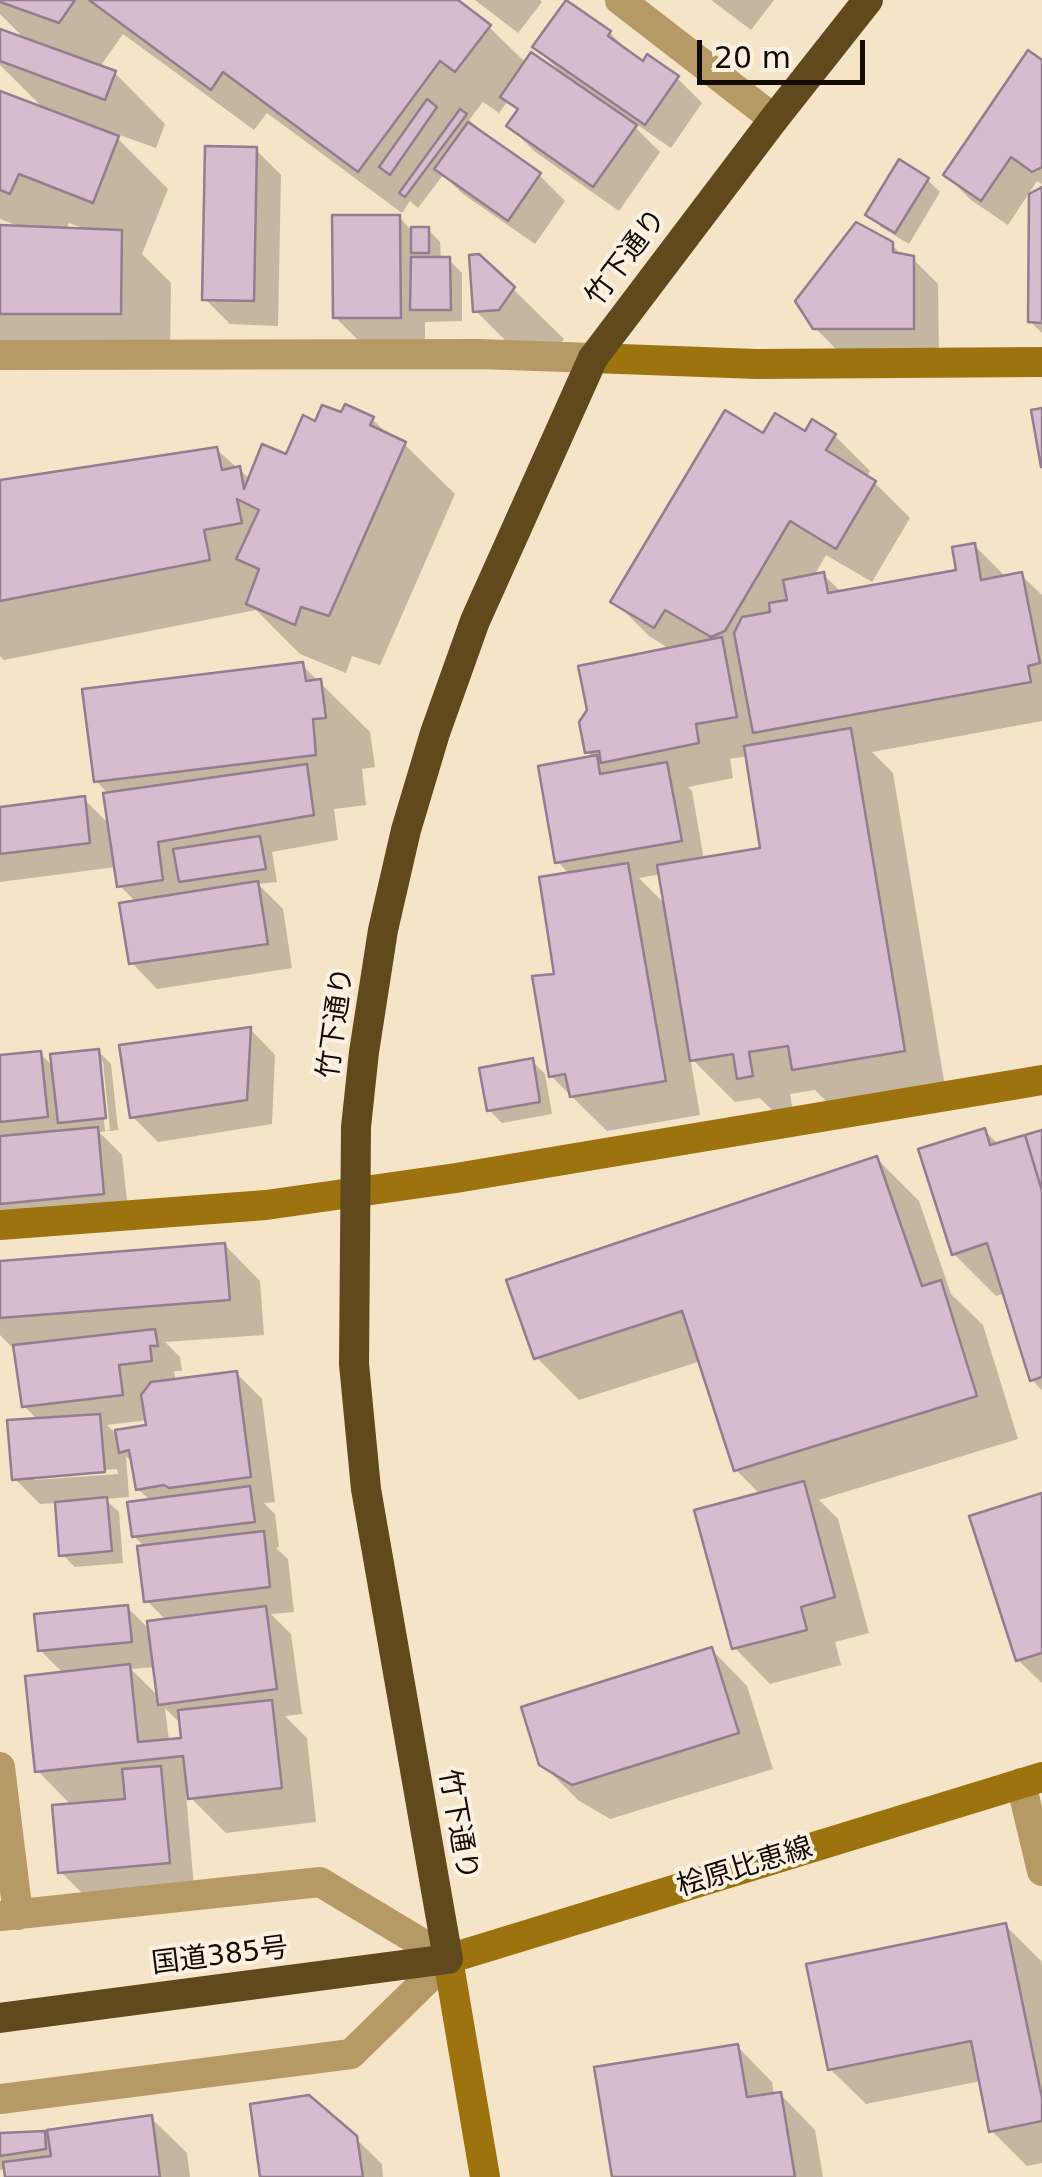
<!DOCTYPE html>
<html>
<head>
<meta charset="utf-8">
<style>
	body { margin:0 }
	#map { position:relative; width:1042px; height:2177px; overflow:hidden; background:#f6e4c8; font-family:"DejaVu Sans",sans-serif }
	canvas { display:block }
	.scale { position:absolute; left:697px; top:40px; width:168px; height:45px; box-sizing:border-box; border:5px solid #120c04; border-top:0; padding-left:12px; font-size:30px; line-height:35px; white-space:nowrap; color:#120c04; -webkit-text-stroke:8px #fdf2e2; paint-order:stroke }
</style>
</head>
<body>
<div id="map">
<canvas width="1042" height="2177"></canvas>
<div class="scale">20 m</div>
</div>
<script>
const ctx = document.querySelector('canvas').getContext('2d');
ctx.lineJoin = 'round';
function fill(path, color) { ctx.fillStyle = color; ctx.fill(path, 'evenodd'); }
function trace(path, color, width, dash) { ctx.strokeStyle = color; ctx.lineWidth = width; ctx.lineCap = dash ? 'butt' : 'round'; ctx.setLineDash(dash || []); ctx.stroke(path); }
function label(font, color, halo, rows, align = 'center') {
  ctx.font = font + ' "DejaVu Sans","Noto Sans JP",sans-serif'; ctx.lineWidth = 8; ctx.setLineDash([]); ctx.textBaseline = 'middle'; ctx.strokeStyle = halo; ctx.fillStyle = color; for (const [text, x, y, turn = 0] of rows) {
    ctx.save(); ctx.translate(x, y); ctx.rotate((+turn || 0) * Math.PI / 180); ctx.textAlign = isNaN(turn) ? turn : align; if (halo) ctx.strokeText(text, 0, 0); ctx.fillText(text, 0, 0); ctx.restore();
  }
}
fill(new Path2D(`
	M0 0H454L489 27 526 63 559 74 561 72 535 47 610 33 635 58 677 78 702 103 671 148 636 124 634 126 660 152 619 211 534 151 509 126 519 112 508 101 499 113 483 102 469 120 478 128 476 131 539 175 565 201 535 244 463 194 443 175 418 208 410 201 402 213 267 113 254 130 123 34 99 68 115 73 165 124 156 148 111 132 168 189 142 254 171 283 170 363H0V228H24L0 219V94L46 111 0 65V34L28 42 0 14ZM69 223 88 230H66Z
	M475 0H540L542 2 518 33Z
	M711 0H774L751 30Z
	M1042 63V184L1037 181 1008 225 971 200 946 175Z
	M256 150 281 175 278 326 230 324 205 299Z
	M928 180 940 192 909 244 881 227 869 214Z
	M1042 190V333L1030 321Z
	M399 217 411 230 428 229 440 242 441 260H449L462 273V321L425 322V343H361L335 317Z
	M891 244 903 256 912 258 938 284 939 354H841L815 328Z
	M513 289 564 339 549 359 526 361 475 310Z
	M372 419 391 437 404 444 455 494 380 665 352 656 346 673 300 654 256 610 4 660 0 656V482L216 449 251 480 287 457 317 424Z
	M806 434 835 436 870 471 866 478 875 483 910 518 872 582 826 555 814 576 823 574 842 593 959 572 974 545 1007 578 1021 575 1042 595V721L872 752 893 773 946 1093 837 1112 815 1090 790 1094 794 1118 782 1120 760 1098 735 1102 690 1057 700 1115 607 1131 551 1076 557 976 570 875 558 862 594 758 587 752 671 650 649 636 614 601 764 436ZM748 756 763 850 704 860 692 791 688 787 733 778 730 759ZM661 874 666 905 639 878Z
	M302 665 370 732 375 767 362 769 366 805 334 809 338 840 272 852 277 882 258 884 283 909 292 968 157 989 132 963 136 902 119 885 116 867 0 882V809L84 799 110 825V795L96 781Z
	M250 1029 275 1055 272 1124 158 1142 133 1117Z
	M98 1051 111 1064 118 1130 99 1132 122 1155 129 1219 0 1226V1057L40 1053 54 1068ZM98 1062H103L110 1130 105 1131Z
	M532 1061 545 1074 552 1114 502 1123 489 1110Z
	M985 1131 999 1145 1042 1132V1390L1032 1380 1005 1293 996 1296 954 1254Z
	M876 1158 919 1201 951 1294 983 1325 1018 1439 819 1500 838 1519 869 1633 835 1642 841 1665 770 1684 735 1648 761 1495 736 1470 701 1361 579 1400 537 1358Z
	M225 1245 260 1281 264 1335 165 1342 180 1357 182 1371H174L176 1381 237 1374 262 1399 275 1502 264 1503 275 1514 279 1547 276 1548 288 1559 294 1612 271 1614 291 1634 302 1714 285 1716 307 1738 316 1822 226 1833 186 1793 194 1888 86 1897 61 1872 72 1806 38 1771 64 1674 40 1650 127 1607 150 1630 167 1621 147 1601 146 1548 134 1536 151 1501 138 1489 134 1464 126 1456 129 1497 105 1499 119 1512 123 1563 75 1567 62 1554 57 1503 40 1504 15 1479 38 1420 24 1406 17 1352 0 1335V1263ZM148 1420 149 1427 115 1433 107 1425ZM117 1469 118 1474 34 1480V1475ZM155 1667 160 1698 131 1669ZM165 1708 183 1726 184 1740 169 1741Z
	M1042 1495V1683L1018 1660Z
	M712 1650 747 1686 773 1769 610 1819 578 1800 542 1764Z
	M1005 1925 1041 1961 1042 1966V2163L1027 2166 991 2130 981 2081 866 2104 830 2069Z
	M737 2046 772 2082 774 2095 780 2094 815 2130 823 2177H615Z
	M151 2118 187 2153 190 2177H8L6 2169 0 2170V2136L44 2134 51 2140Z
	M355 2138 382 2164 383 2177H263Z`), '#0003');
const building = new Path2D(`
	M0 0H75L59 23 0 2Z
	M89 0H458L491 25 455 72 440 61 358 172 223 72 211 90Z
	M566 0 611 31 608 36 643 61 647 54 679 76 645 125 532 47Z
	M0 29 116 71 105 100 0 61Z
	M1028 50 1042 60V167L1032 172 1011 157 981 201 943 175Z
	M531 52 637 125 593 187 506 126 518 109 500 97Z
	M0 91 119 136 93 203 19 174 10 194 0 190Z
	M427 99 437 107 390 175 379 167Z
	M460 109 467 114 405 197 399 193Z
	M468 122 541 173 508 221 434 169Z
	M205 146 257 147 254 301 202 300Z
	M899 159 929 178 895 233 865 215Z
	M1042 187V323L1028 322 1029 194Z
	M332 215H400L401 318H333Z
	M856 222 893 242V252L914 256V329H813L795 301Z
	M0 225 122 230 121 314H0Z
	M411 227H429V253H411Z
	M479 254 515 287 499 310 473 312 469 255Z
	M411 257H450L451 310H410Z
	M345 404 374 417 370 425 406 442 329 616 301 607 295 625 246 604 259 569 236 559 259 510 237 499 242 523 204 530 210 560 0 601V480L217 447 222 470 240 466 244 489 262 444 286 454 303 415 315 421 322 405 341 412Z
	M1042 408V467H1041L1031 410Z
	M725 410 763 433 775 413 805 431 812 419 836 434 826 450 876 481 836 549 790 521 725 631 711 637 665 610 654 628 610 602Z
	M975 543 981 580 1022 572 1040 663 1028 666 1031 682 753 733 734 633 742 617 770 612 769 603 787 600 783 580 824 572 828 593 956 570 952 547Z
	M722 637 737 717 696 724 699 743 601 763 599 751 585 753 579 722 587 710 578 666Z
	M303 662 306 681 321 679 326 718 313 719 316 755 94 782 82 689Z
	M851 728 905 1051 792 1070 788 1046 749 1052 753 1076 737 1079 733 1054 690 1061 657 865 760 848 744 746Z
	M597 755 600 774 667 762 682 841 555 863 538 766Z
	M307 764 314 815 158 842 163 880 117 887 103 793Z
	M85 796 90 843 0 854V807Z
	M260 836 266 869 179 882 173 849Z
	M628 863 666 1081 570 1097 565 1074 549 1077 532 976 554 974 539 877Z
	M258 881 268 944 129 964 119 903Z
	M251 1027 247 1100 130 1118 119 1045Z
	M99 1049 106 1118 58 1123 50 1054Z
	M41 1051 48 1117 0 1122V1055Z
	M533 1058 540 1102 487 1111 479 1068Z
	M98 1127 104 1194 0 1204V1136Z
	M985 1128 990 1145 1025 1135 1042 1191V1377L1030 1381 987 1243 952 1255 918 1149Z
	M1042 1130V1191L1025 1135Z
	M877 1156 922 1286 941 1280 977 1396 734 1471 682 1311 534 1359 506 1280Z
	M225 1243 230 1300 0 1318V1261Z
	M155 1329 158 1346H150L152 1361 119 1365 123 1395 22 1407 13 1345Z
	M237 1371 251 1477 169 1488 164 1485 136 1490 129 1450 119 1453 115 1430 146 1425 141 1395 151 1382Z
	M100 1414 105 1472 12 1480 7 1420Z
	M804 1481 835 1597 801 1607 807 1630 732 1649 694 1510Z
	M250 1486 255 1522 132 1537 127 1502Z
	M1042 1493V1653L1016 1661 969 1516Z
	M107 1497 112 1551 59 1556 55 1502Z
	M264 1531 270 1587 144 1602 137 1546Z
	M128 1605 132 1642 38 1651 34 1614Z
	M266 1606 277 1689 158 1705 147 1621Z
	M712 1647 739 1733 572 1785 539 1765 521 1707Z
	M130 1664 138 1742 181 1738 178 1710 272 1700 282 1788 188 1799 183 1756 35 1772 25 1676Z
	M161 1766 170 1863 58 1873 52 1805 125 1799 122 1769Z
	M1006 1923 1042 2098V2121L989 2132 971 2041 828 2070 806 1964Z
	M738 2044 747 2097 781 2092 795 2177H612L594 2067Z
	M309 2095 357 2136 363 2177H260L250 2104Z
	M152 2115 160 2177H5L3 2162 51 2156 47 2130Z
	M45 2131 46 2149 0 2156V2133Z`);
fill(building, '#d7bbcf');
trace(building, '#957c8e', 2.5);
trace(new Path2D(`
	M620 0 774 119
	M0 355 479 354 593 358
	M0 1767 18 1915
	M1021 1783 1042 1871
	M0 1916 320 1882 448 1959 351 2054 0 2099`), '#b69a66', 30);
trace(new Path2D(`
	M593 358 757 364 1042 362
	M0 1225 266 1205 456 1178 1042 1080
	M485 2177 448 1959 1042 1777`), '#9d730f', 30);
trace(new Path2D(`
	M0 2018 448 1959 366 1489 354 1364 356 1127 364 1052 383 930 406 830 435 733 475 621 593 358 774 119 868 0`), '#604a1d', 30);
label('28px', '#120c04', '#fdf2e2', [
	["竹下通り",627,258,-53],
	["竹下通り",337,1023,-82],
	["竹下通り",457,1825,80],
	["桧原比恵線",745,1868,-17],
	["国道385号",220,1957,-7]
]);
</script>
</body>
</html>
